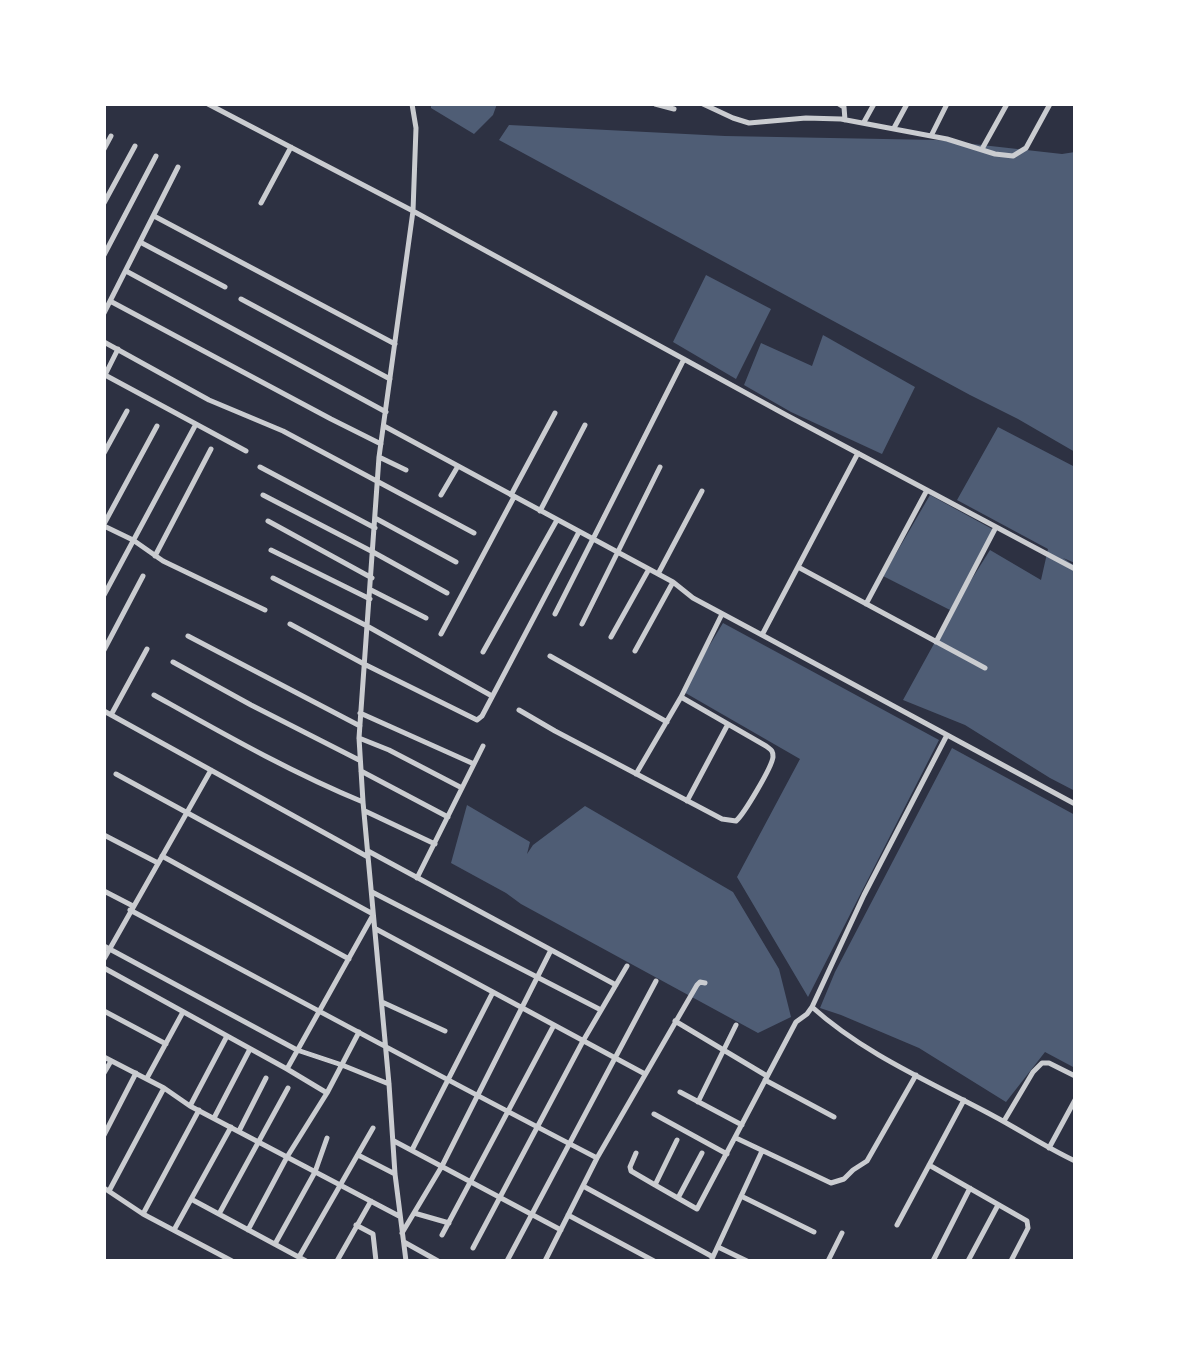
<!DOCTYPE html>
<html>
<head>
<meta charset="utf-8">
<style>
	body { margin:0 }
	#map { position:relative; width:1179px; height:1365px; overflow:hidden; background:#2d3142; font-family:"Archivo Narrow",sans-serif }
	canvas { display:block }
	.frame { position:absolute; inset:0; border:106px solid #fff; pointer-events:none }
</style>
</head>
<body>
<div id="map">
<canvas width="1179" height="1365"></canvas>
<div class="frame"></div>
</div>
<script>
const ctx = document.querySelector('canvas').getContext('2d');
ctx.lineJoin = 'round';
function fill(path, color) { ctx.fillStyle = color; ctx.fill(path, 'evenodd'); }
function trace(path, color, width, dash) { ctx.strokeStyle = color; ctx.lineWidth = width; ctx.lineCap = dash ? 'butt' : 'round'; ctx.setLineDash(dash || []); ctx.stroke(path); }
fill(new Path2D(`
	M431 104H497L493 115 474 134 431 108Z
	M509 125 725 136 937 140 1062 154 1075 152V452L1018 419 970 395 499 140Z
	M706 275 771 309 736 379 673 342Z
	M823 335 915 387 882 454 791 412 744 385 761 343 812 366Z
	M998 427 1075 467V563L1063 558 1075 566V791L1050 778 965 725 903 700 952 611 883 576 930 495 994 530 953 609 990 550 1041 580 1048 549 957 500Z
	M723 623 939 740 808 997 737 877 800 759 682 691Z
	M952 748 1075 815V1068L1045 1052 1006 1102 919 1048 841 1015 820 1008 835 972Z
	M467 805 530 842 527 854 533 845 585 806 733 892 779 969 791 1017 758 1033 521 904 506 893 451 863Z`), '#4f5d75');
trace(new Path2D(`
	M208 104 413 211 788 416 1075 569
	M655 104 674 109
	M703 104 733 118 749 123 806 118 841 119 947 139 995 154 1013 156 1026 148 1050 104
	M839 104 844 107 845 120
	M864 122 874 104
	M894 128 907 104
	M931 136 947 104
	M104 149 111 136
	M982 149 1007 104
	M104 203 135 146
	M261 203 291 147
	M154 216 395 344
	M140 242 225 287
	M104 255 156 156
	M126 271 386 412
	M241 299 390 379
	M110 301 331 419 381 444
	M104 313 178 167
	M104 342 209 400 283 431 474 533
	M105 375 246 451
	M104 377 118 349
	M384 426 673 582 693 598 762 635
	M104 453 127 411
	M858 453 762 635 1075 804
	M379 457 406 470
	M260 467 375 528
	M263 495 373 552 447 593
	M441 495 458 466
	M511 495 555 413
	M540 511 585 425
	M375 518 456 562
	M268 521 372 578
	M104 524 157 426
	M104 526 133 540 163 561 265 610
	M271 550 370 599
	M155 556 211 449
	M798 567 985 668
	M658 574 702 491
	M273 578 367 626 492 696
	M371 590 426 618
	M104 595 196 424
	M866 604 927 490
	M555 614 684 359
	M290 624 364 664 477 720 482 716 579 532
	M582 624 660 467
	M441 634 514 497
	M188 636 360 726
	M611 637 649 569
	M936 642 996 527
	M104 650 143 576
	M635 651 673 582
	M483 652 557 520
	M550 656 667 722
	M173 662 251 705 359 760
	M154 695C222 733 290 772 363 802
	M519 710 555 731 722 819 736 821C744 814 772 767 773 757 773 750 771 750 766 746L681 697
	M104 711 368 857
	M360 713 474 764
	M111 715 147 649
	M359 738 389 750 462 788
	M361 771 448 817
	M116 774 373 914
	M636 774 681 697 722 614
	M687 801 728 724
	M365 811 435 844
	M104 835 158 863
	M368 851 616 985
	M162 856 349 959
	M417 878 483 746
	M104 891 133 906
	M372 892 601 1010
	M130 910C286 993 440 1077 597 1158
	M376 929 645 1074
	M104 946 297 1050 342 1065 389 1084
	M104 959 211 770
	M104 968 287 1069 373 915
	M382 1002 445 1031
	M812 1007C863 1053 928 1081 988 1113 1017 1128 1045 1147 1075 1161
	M104 1011 166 1044
	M675 1021 767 1076
	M104 1057 164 1088 190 1106 399 1216
	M287 1069 327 1093
	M104 1073 111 1061
	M147 1078 183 1012
	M765 1080 834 1117
	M680 1092 742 1125
	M698 1102 736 1025
	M190 1106 227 1036
	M654 1114 727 1154
	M214 1118 250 1049
	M1004 1121 1033 1072 1042 1063H1049L1075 1076
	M239 1131 266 1078
	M104 1135 136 1073
	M736 1138 831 1183 844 1179 853 1170 867 1161 916 1075
	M677 1140 655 1185 697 1209 796 1022 807 1014 812 1007 864 895 947 735
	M394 1141 561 1230
	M1049 1148 1075 1100
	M412 1150 493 992
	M636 1153 630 1167 631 1171 655 1185
	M358 1155 395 1174
	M929 1165 1027 1221 1028 1228 1026 1232 1011 1261
	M583 1186 713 1257
	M104 1188 143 1214 232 1261
	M109 1191 164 1088
	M741 1196 814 1232
	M678 1198 702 1153
	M191 1199 306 1261
	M414 1213 449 1223
	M143 1214 199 1110
	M219 1214 288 1088
	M568 1215 654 1261
	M356 1225 373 1234 376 1261
	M897 1225 964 1100
	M174 1230 231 1127
	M248 1230 287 1157 327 1093 359 1032
	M402 1233 442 1166 551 950
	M442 1235 554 1025
	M404 1242 438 1261
	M275 1244 315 1172 327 1138
	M718 1247 747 1261
	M473 1248 583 1041 627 966
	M299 1257 373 1128
	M337 1261 371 1201
	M406 1261 395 1174 389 1084 363 802 359 738 379 457 413 211 416 128 412 104
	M507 1261 656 981
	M545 1261 597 1158 697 985 700 982 705 983
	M711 1261 762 1151
	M828 1261 842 1233
	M933 1261 970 1188
	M968 1261 998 1205`), '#caccd0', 5);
</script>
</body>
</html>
